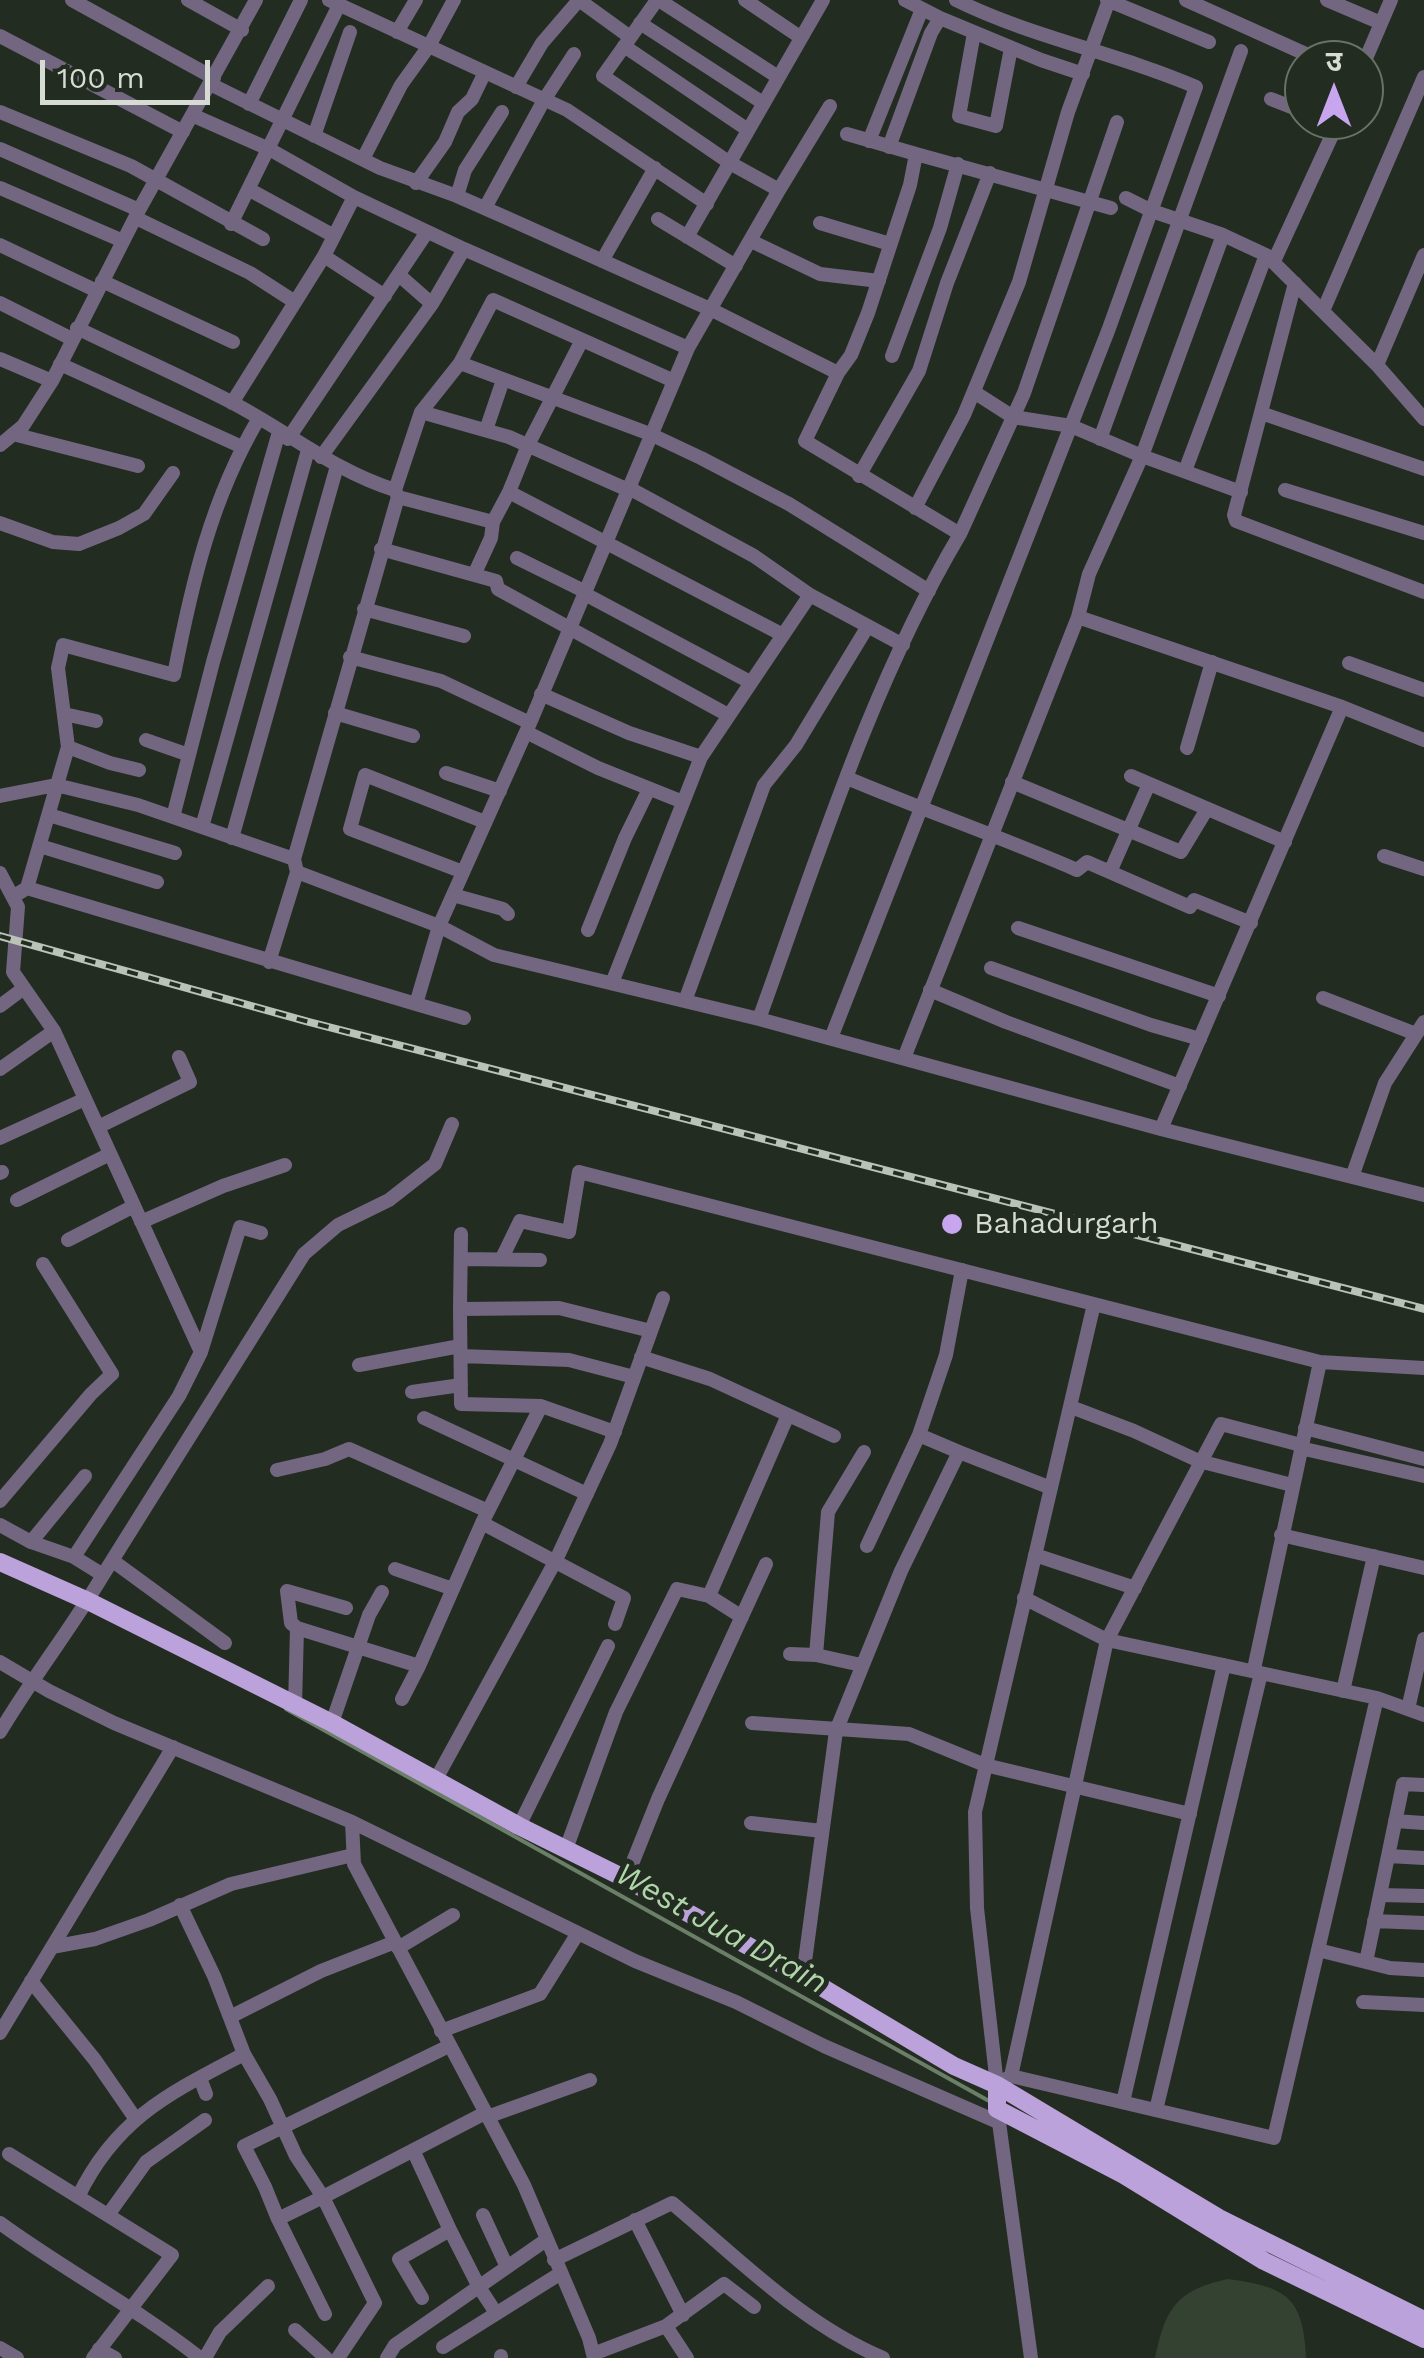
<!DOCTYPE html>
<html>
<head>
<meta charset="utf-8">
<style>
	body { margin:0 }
	#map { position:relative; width:1424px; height:2358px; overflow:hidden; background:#222c20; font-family:"Work Sans","Noto Sans Devanagari",sans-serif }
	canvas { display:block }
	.north { position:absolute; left:1284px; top:40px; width:100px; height:100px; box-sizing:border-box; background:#222c20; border:2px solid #6a7268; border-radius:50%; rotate:0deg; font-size:28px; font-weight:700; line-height:40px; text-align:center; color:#d6dcd4 }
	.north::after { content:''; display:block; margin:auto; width:35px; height:45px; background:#c8a6ef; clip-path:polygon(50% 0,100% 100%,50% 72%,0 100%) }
	.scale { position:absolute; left:40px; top:60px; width:170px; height:45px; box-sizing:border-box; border:5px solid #d6dcd4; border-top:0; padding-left:12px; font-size:30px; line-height:35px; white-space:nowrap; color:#d6dcd4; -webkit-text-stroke:8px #222c20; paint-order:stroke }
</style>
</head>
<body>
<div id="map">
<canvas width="1424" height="2358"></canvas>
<div class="north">उ</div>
<div class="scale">100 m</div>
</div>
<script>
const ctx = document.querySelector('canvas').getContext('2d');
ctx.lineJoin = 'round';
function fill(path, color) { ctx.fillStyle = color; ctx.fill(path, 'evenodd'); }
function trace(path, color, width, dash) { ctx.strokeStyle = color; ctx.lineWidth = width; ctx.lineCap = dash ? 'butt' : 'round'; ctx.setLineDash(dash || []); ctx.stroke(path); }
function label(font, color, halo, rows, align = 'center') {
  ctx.font = font + ' "Work Sans",sans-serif'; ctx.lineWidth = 10; ctx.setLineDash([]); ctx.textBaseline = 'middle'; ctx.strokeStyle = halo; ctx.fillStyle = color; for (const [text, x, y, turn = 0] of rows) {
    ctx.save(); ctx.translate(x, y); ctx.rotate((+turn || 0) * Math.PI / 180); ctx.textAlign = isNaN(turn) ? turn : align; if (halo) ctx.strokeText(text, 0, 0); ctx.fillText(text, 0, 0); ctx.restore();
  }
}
fill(new Path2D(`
	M1228 2279C1287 2287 1303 2297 1306 2358H1155C1165 2308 1177 2290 1228 2279Z`), '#334231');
trace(new Path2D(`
	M286 1709 989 2101`), '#6b7f68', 4);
trace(new Path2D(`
	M72 0 214 78
	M188 0 242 30
	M329 0 567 110 707 204
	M659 0 778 77
	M745 0 800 37
	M1107 0 1209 42
	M1186 0 1319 60
	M1327 0 1381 23
	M940 18 1041 60 1083 74
	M640 23 763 103
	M397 32 416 0
	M974 33 959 116 996 126 1011 48
	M0 36 183 132
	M624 46 748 130
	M1364 63 1391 0
	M210 84 380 168 457 196 507 218 712 310 838 373
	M516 87 542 43 579 0 630 37
	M1271 99 1304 112
	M249 104 301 0
	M0 112 131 166 263 239
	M192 115 269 149 354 197 464 249 688 348
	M314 136 350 32
	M869 141 922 9
	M889 147 931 33 940 18 905 0
	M0 149 139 210
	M916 154 1111 208
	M363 159 401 85 429 46 454 0
	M416 183 445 142 458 112 472 99 485 72
	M0 188 123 241
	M250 190 334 236
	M779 190 830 106
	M457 196 465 170 502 112
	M1126 198 1152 211 1223 235 1266 255 1377 365 1424 419
	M485 208 544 100 574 54
	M136 218 250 273 295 302
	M658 219 736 266
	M820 223 890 244
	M231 224 339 5
	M687 237 823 0
	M751 241 820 274 879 281
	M0 245 97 291
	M324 256 385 296
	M602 261 655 168
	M1274 261 1339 120
	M399 275 432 304
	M102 281 233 342
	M1295 283 1234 515 1236 521 1424 592
	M0 303 72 339
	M1323 311 1424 77
	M77 328C128 353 181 376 231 402 287 431 334 471 395 490L398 497 493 522 509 492 783 635
	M892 356 940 228 958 164
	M0 359 52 381
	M460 363 650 434 701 458 789 504 929 591
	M60 364 242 447
	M1377 365 1424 255
	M974 392 1013 417 1071 426 1142 456 1241 492
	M232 403 324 256 354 197
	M421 412 509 437 626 489
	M1261 413 1424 469
	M486 430 503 380
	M13 434 138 466
	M288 439 427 232
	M1100 439 1241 51
	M0 445 23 426 52 381 139 210 256 0
	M321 457 432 304 464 249
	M1185 471 1266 255
	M859 476 919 371 947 283 990 173
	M627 487 754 556 810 595 903 645
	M395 490 421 412 460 363 493 300 674 381
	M1285 490 1424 533
	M509 492 528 445 582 340
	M915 508 964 415 1019 282 1068 112 1109 0
	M0 523 53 542 79 544 119 528 144 514 173 473
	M960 534 1024 393 1117 122
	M381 549 496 581 498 589 728 715
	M517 558 584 591
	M474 575 491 538 493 522
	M583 593 750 682
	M364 609 464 636
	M1078 617 1342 707 1424 740
	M350 657 441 681 530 723 688 348 779 190 730 163 603 76 657 0
	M1349 663 1424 690
	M541 694 629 733 701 757
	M335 713 413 736
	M64 714 96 721
	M526 732 598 768 683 802
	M146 740 189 755
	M68 747 110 763 139 770
	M1187 748 1212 662
	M446 773 500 791
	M1131 776 1285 842
	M847 778C923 810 1001 837 1077 870L1087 862 1190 907 1194 900 1251 923
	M1012 782 1181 852 1207 809
	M0 796 56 785 138 805 294 859 297 872 439 926 494 955 759 1019 1161 1129 1424 1195
	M49 815 175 853
	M173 817 213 662 279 432
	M202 827 308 450
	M232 838 337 466
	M40 846 157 882
	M1384 856 1424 869
	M294 859 398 497
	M463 872 350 829 365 775 485 822
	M1110 872 1149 784
	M0 873 18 907 13 972 54 1031 201 1352 179 1396 74 1557
	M27 888 416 1004 439 926 530 723
	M19 893 27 888 68 747 58 668 63 645 174 675C192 583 211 499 259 418
	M453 895 503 909 508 914
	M1018 928 1219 996
	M588 930 625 838 649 789
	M269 962 297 872
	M991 968 1151 1025 1200 1039
	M614 978 701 757 810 595
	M930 990 1006 1022 1180 1086
	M1323 998 1416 1034
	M685 1001 764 785 796 745 868 626
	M416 1004 464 1018
	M0 1006 24 988
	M759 1019C818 856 871 684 960 534L805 441 838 373 851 355 868 313 910 185 916 154 847 134
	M831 1038 1108 331 1196 87C1118 53 1033 38 956 0
	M904 1058 1078 617 1089 574 1142 456 1223 235
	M0 1069 54 1031
	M98 1127 190 1082 179 1057
	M1161 1129 1342 707
	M0 1138 85 1099
	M0 1173 2 1172
	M1352 1177 1385 1083 1424 1022
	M17 1200 110 1154
	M141 1222 223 1186 285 1165
	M68 1240 134 1206
	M502 1258 520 1221 569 1232 579 1172 1320 1362 1424 1368
	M462 1259 540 1260
	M1094 1304 975 1812 977 1908 997 2085 1011 2076 1274 2138 1377 1698
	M460 1309 461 1234
	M201 1352 240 1227 261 1233
	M461 1356 569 1360 634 1377
	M641 1357 710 1379 834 1436
	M359 1365 460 1346
	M412 1392 461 1385
	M1071 1407 1134 1431 1199 1461 1292 1485
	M424 1418 587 1494
	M1305 1428 1424 1459
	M615 1432 541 1406 461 1404 460 1309 559 1308 651 1331
	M919 1435 959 1452
	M1300 1448 1424 1476
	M277 1470 325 1459 349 1449 488 1511
	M0 1501 91 1394 112 1374 43 1264
	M482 1523 624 1598 615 1624
	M0 1525 31 1542
	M1281 1535 1424 1568
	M867 1546 919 1435 946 1355 962 1270
	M1035 1555 1135 1588
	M113 1561 225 1643
	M395 1569 453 1589
	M103 1575 304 1254 338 1225 389 1200 435 1164 452 1124
	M709 1596 788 1415
	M1024 1598 1107 1640 1377 1698 1424 1715
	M297 1628 291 1623 287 1591 346 1608
	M790 1654 816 1655
	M0 1662 49 1691 114 1723 352 1822 635 1961 736 2002 824 2046 998 2122
	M861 1665 816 1655 828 1512 864 1452
	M1254 1669 1320 1362
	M1343 1691 1374 1556
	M402 1699 419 1666
	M295 1707 297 1628 419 1666 482 1523 541 1406
	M1408 1709 1424 1639
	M332 1723 369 1615 382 1592
	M752 1723 909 1734 985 1765 1190 1814
	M0 1732C32 1678 71 1629 103 1575L74 1557 31 1542 85 1476
	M435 1781 556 1560 610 1444 663 1298
	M1395 1821 1424 1823
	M352 1822 354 1864 524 2185 589 2338 594 2358
	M751 1823 822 1831
	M519 1826 608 1646
	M566 1849 616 1712 677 1589 709 1596 742 1617
	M1388 1856 1424 1858
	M626 1879 658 1799 766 1564
	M1380 1895 1424 1896
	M180 1905 214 1976 244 2054 270 2099 296 2156 323 2197 278 2219 325 2314
	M1374 1921 1424 1923
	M52 1947 95 1939 149 1920 231 1884 353 1855
	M398 1948 453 1915
	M1318 1950 1390 1968 1424 1970
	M1366 1962 1403 1784 1424 1785
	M803 1976 836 1731 901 1571 959 1452 1051 1488
	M31 1981 95 2060 135 2118
	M1363 2002 1424 2005
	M230 2017 321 1971 395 1942
	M441 2031 540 1994 578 1933
	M0 2033 173 1747
	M1011 2076 1107 1640 1221 1424 1301 1445
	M200 2078 206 2094
	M1123 2102 1224 1665
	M1156 2110 1261 1673
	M998 2115 1031 2358
	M487 2117 590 2080
	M413 2150 450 2230 399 2259 422 2298
	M9 2154 172 2255 93 2358
	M78 2197C116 2118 170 2093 244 2054
	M108 2215 146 2162 205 2120
	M483 2215 507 2267
	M278 2219 265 2187 244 2146 449 2046
	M635 2220 683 2315
	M0 2223C66 2271 135 2307 200 2358
	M450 2230 479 2287 496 2313
	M554 2260 672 2203C738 2258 802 2324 883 2358
	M666 2326 687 2358
	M295 2330 326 2358
	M443 2347 561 2273
	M0 2348 17 2358
	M99 2349 115 2358
	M593 2354 666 2326 724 2284 754 2307
	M501 2356V2358
	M205 2358 220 2332 268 2286
	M338 2358 375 2303 323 2197 485 2113
	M387 2358 395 2345 546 2240`), '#726681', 14);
trace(new Path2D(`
	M0 1562 88 1601 332 1723 519 1826 626 1879 803 1976 954 2066 997 2085 1219 2218 1424 2320
	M997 2085V2109L1124 2175 1264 2261 1424 2339`), '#bca2db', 18);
const rail = new Path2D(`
	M0 936 309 1022 1424 1309`);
trace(rail, '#bbc2b9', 8);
trace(rail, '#222c20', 4, [11]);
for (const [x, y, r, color] of [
	[952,1224,12,"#c8a6ef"]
]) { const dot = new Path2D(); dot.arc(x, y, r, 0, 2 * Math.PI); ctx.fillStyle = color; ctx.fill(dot); trace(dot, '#222c20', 4); }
label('30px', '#d6dcd4', '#222c20', [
	["Bahadurgarh",974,1224]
], 'left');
label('italic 32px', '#b0d5aa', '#222c20', [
	["West Jua Drain",721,1929,29]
]);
</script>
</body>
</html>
